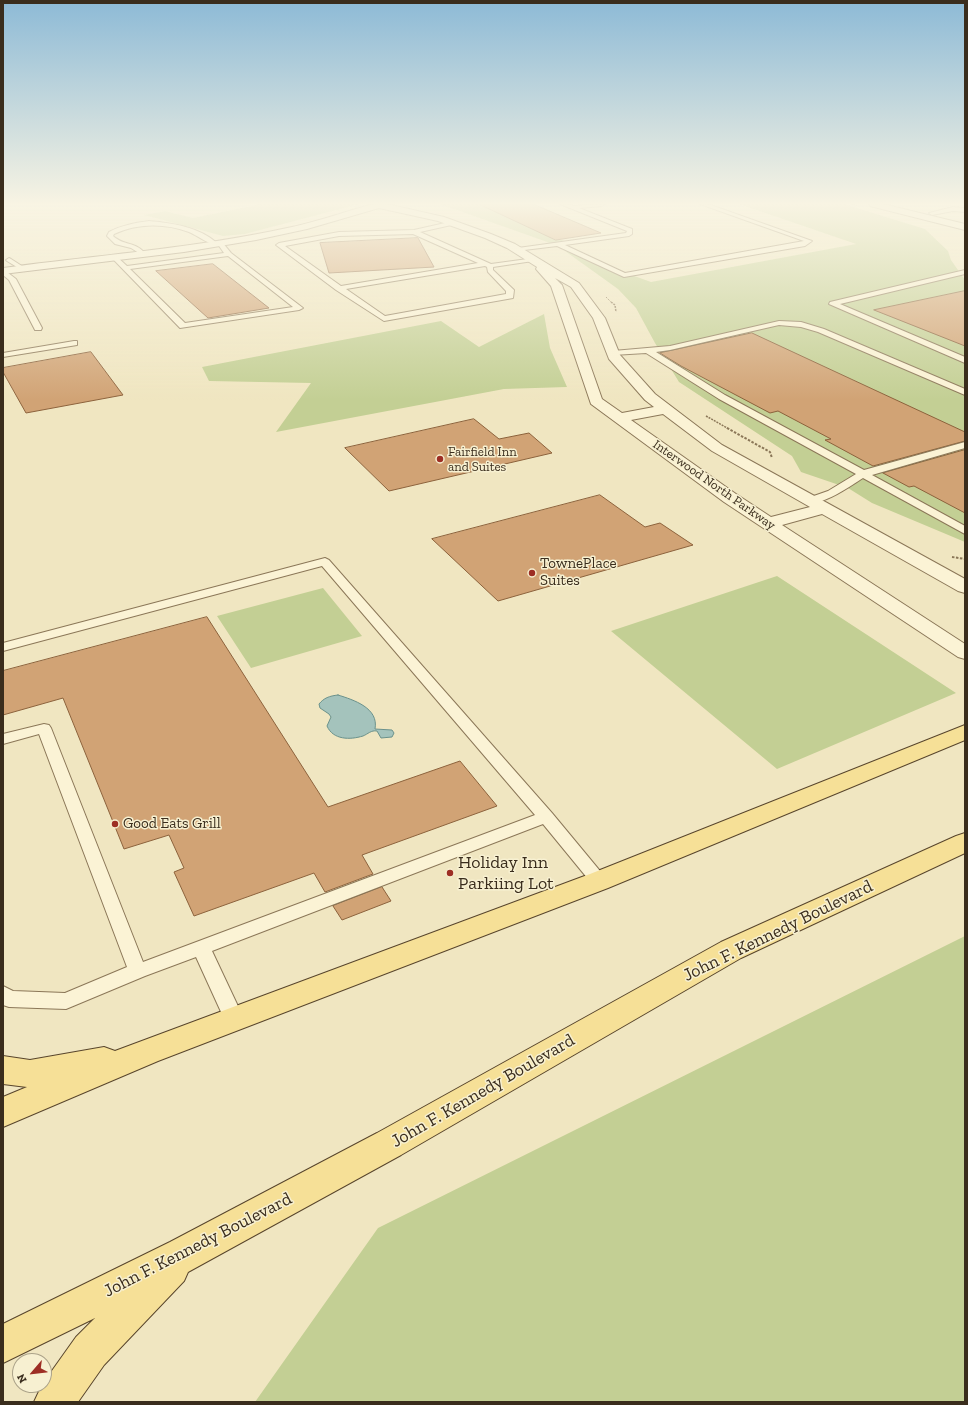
<!DOCTYPE html>
<html>
<head>
<meta charset="utf-8">
<style>
	body { margin:0 }
	#map { position:relative; width:968px; height:1405px; overflow:hidden; background:#f0e6c1; font-family:"Zilla Slab",serif }
	canvas { display:block }
	.frame { position:absolute; inset:0; border:4px solid #3a2d1d; pointer-events:none }
	.north { position:absolute; left:12px; top:1353px; width:40px; height:40px; box-sizing:border-box; background:#f7f0d1; border:1px solid #aba289; border-radius:50%; rotate:242deg; font-size:11px; font-weight:700; line-height:16px; text-align:center; color:#3a2d1d }
	.north::after { content:''; display:block; margin:auto; width:14px; height:18px; background:#9d2e24; clip-path:polygon(50% 0,100% 100%,50% 72%,0 100%) }
</style>
</head>
<body>
<div id="map">
<canvas width="968" height="1405"></canvas>
<div class="frame"></div>
<div class="north">N</div>
</div>
<script>
const ctx = document.querySelector('canvas').getContext('2d');
ctx.lineJoin = 'round';
function fill(path, color) { ctx.fillStyle = color; ctx.fill(path, 'evenodd'); }
function trace(path, color, width, dash) { ctx.strokeStyle = color; ctx.lineWidth = width; ctx.lineCap = dash ? 'butt' : 'round'; ctx.setLineDash(dash || []); ctx.stroke(path); }
function label(font, color, halo, rows, align = 'center') {
  ctx.font = font + ' "Zilla Slab",serif'; ctx.lineWidth = 3; ctx.setLineDash([]); ctx.textBaseline = 'middle'; ctx.strokeStyle = halo; ctx.fillStyle = color; for (const [text, x, y, turn = 0] of rows) {
    ctx.save(); ctx.translate(x, y); ctx.rotate((+turn || 0) * Math.PI / 180); ctx.textAlign = isNaN(turn) ? turn : align; if (halo) ctx.strokeText(text, 0, 0); ctx.fillText(text, 0, 0); ctx.restore();
  }
}
fill(new Path2D(`
	M261 204H359L245 234 223 236 144 215 165 211 193 218Z
	M440 204H483L564 241 550 243Z
	M739 204H844L925 229 948 251 951 260 965 280V542L872 503 848 488 801 472 792 456 679 382 655 343 636 308 618 289 565 251 651 282 856 244Z
	M544 314 550 348 567 387 504 389 276 432 311 383 209 381 202 367 441 321 479 347Z
	M777 576 956 693 777 769 611 631Z
	M323 588 362 636 251 668 217 616Z
	M965 936V1402H255L378 1228Z`), '#c3cf94');
const water = new Path2D(`
	M338 695C354 700 379 708 375 729L392 730 394 733 392 737 381 738 377 731C371 730 368 734 363 736 350 740 333 740 327 726L331 717 329 714 320 708 319 704C324 698 329 696 338 695Z`);
fill(water, '#a4c3bc');
trace(water, '#6a918b', 1);
const building = new Path2D(`
	M479 204H533L601 233 556 240Z
	M418 238 434 267 329 273 320 243Z
	M213 264 269 308 208 318 156 271Z
	M965 291V346L874 310Z
	M752 333 965 432V441L873 466 825 440 831 439 778 411 770 413 681 366 660 353Z
	M91 352 123 395 26 413 3 372V368Z
	M474 419 499 439 529 433 552 453 389 491 345 448Z
	M965 450V513L914 486 909 487 883 473Z
	M600 495 645 527 660 523 693 545 498 601 432 539Z
	M207 617 328 807 460 761 497 806 362 855 373 874 325 892 314 873 194 916 174 872 184 868 169 835 124 849 63 698 3 715V671Z
	M382 887 391 901 342 920 333 906Z`);
fill(building, '#d1a375');
trace(building, '#8c623c', 1);
const service = new Path2D(`
	M560 204H567L574 206 605 204 602 206 579 208 632 229V234L629 236 565 245 625 273 804 241 700 204H708L812 241 805 246 624 277 557 246 516 251 515 250 518 248 626 233 627 231Z
	M953 207 965 208V212L953 211 932 215 929 213Z
	M149 221C172 223 199 227 217 243L222 242 231 253 303 308 299 310 180 328 111 257 116 256 127 266 224 253 217 243C211 247 197 235 189 232 165 223 138 223 114 234L113 236C124 246 134 241 145 253L142 255 131 248 115 244 107 236 109 232C122 225 135 223 149 221ZM228 256 293 307 185 323 130 269Z
	M454 221 457 223 456 224 420 232 491 264 535 258 536 259 533 261 493 267V270L514 290 513 298 384 321 336 290 276 245 279 243 339 232 414 230ZM413 234 478 263 341 286 285 246 339 236ZM485 266 487 267 488 272 506 291V294L385 316 346 289Z
	M9 258 11 259 25 268 20 269 7 261 6 260Z
	M3 269 16 279 42 328 41 330H35L34 328 9 280 3 275Z
	M965 270V274L840 304 965 357V363L829 304 830 302Z
	M779 321 801 322 824 329 965 389V395L818 332 801 327 779 325 670 350 656 352 725 395 864 470 965 442V448L872 475 965 526V534L863 478C850 486 823 506 808 502L807 500 808 498 828 491 856 474 719 399 646 353 613 355 609 353 613 351 670 346Z
	M74 341H77V345L3 357V353Z
	M325 558 329 560 552 813 605 877 607 881 605 885 599 887 593 885 543 824 212 951 244 1019 241 1025 234 1027 227 1025 196 957 145 976 66 1009 9 1007 3 1005V986L13 991 65 993 127 967 39 734 3 744V734L44 724 49 725 51 728 143 962 535 815 322 566 3 651V643Z`);
const tertiary = new Path2D(`
	M374 204H387L444 217 491 234 515 244 579 283 605 318 620 355 655 394 722 445 965 579V593L958 591 822 514 782 525 965 644V659L958 657 724 502 591 404 551 286 536 269 537 267 507 248 485 238 438 221 379 208 307 229 256 240 184 252 3 274V268C99 255 197 248 292 227 320 221 346 211 374 204ZM555 278 571 287 593 318 609 359 645 400 654 407 622 413 602 399 562 285ZM663 414 712 451 810 507 771 517 736 494 631 420Z
	M869 204H883L965 224V230L870 206Z`);
const primary = new Path2D(`
	M965 725V740L608 888 158 1061 3 1127V1097L27 1087 3 1084V1056L30 1060 104 1047 115 1051 590 874Z
	M965 833V853L741 958 401 1155 188 1272 184 1281 104 1365 78 1402H34L42 1385H44V1382L76 1337 95 1318 3 1363V1324L170 1242 377 1133 721 942 956 836Z`);
trace(service, '#8b7758', 2);
trace(tertiary, '#8b7758', 2);
trace(primary, '#58452c', 2);
trace(new Path2D(`
	M851 204 858 206
	M606 297 612 303`), '#8b7758', 1, [1.5, 1]);
trace(new Path2D(`
	M611 302 615 305 616 312
	M706 416 729 429`), '#8b7758', 1.5, [2, 1]);
trace(new Path2D(`
	M727 428 770 452 772 458
	M952 557 965 559`), '#8b7758', 2, [2.5, 1.5]);
fill(service, '#fbf3d5');
fill(tertiary, '#fbf3d5');
fill(primary, '#f6e097');
const sky = ctx.createLinearGradient(0, 0, 0, 400);
sky.addColorStop(0, '#8dbad6');
sky.addColorStop(0.51, '#f8f4e3');
sky.addColorStop(1, '#f8f4e300');
ctx.fillStyle = sky;
ctx.fillRect(0, 0, 968, 400);
for (const [x, y, r, color] of [
	[440,459,4,"#9d2e24"],
	[532,573,4,"#9d2e24"],
	[115,824,4,"#9d2e24"],
	[450,873,4,"#9d2e24"]
]) { const dot = new Path2D(); dot.arc(x, y, r, 0, 2 * Math.PI); ctx.fillStyle = color; ctx.fill(dot); trace(dot, '#f7f0d1', 1.5); }
label('13px', '#3a2d1d', '#f7f0d1', [
	["Fairfield Inn",448,452],
	["and Suites",448,467]
], 'left');
label('13px', '#3a2d1d', '#f7f0d1', [
	["Interwood North Parkway",714,485,35]
]);
label('15px', '#3a2d1d', '#f7f0d1', [
	["TownePlace",540,564],
	["Suites",540,581],
	["Good Eats Grill",123,824]
], 'left');
label('18px', '#3a2d1d', '#f7f0d1', [
	["Holiday Inn",458,863],
	["Parkiing Lot",458,884]
], 'left');
label('18px', '#3a2d1d', '#f7f0d1', [
	["John F. Kennedy Boulevard",778,931,-26],
	["John F. Kennedy Boulevard",483,1091,-30],
	["John F. Kennedy Boulevard",198,1245,-27]
]);
</script>
</body>
</html>
